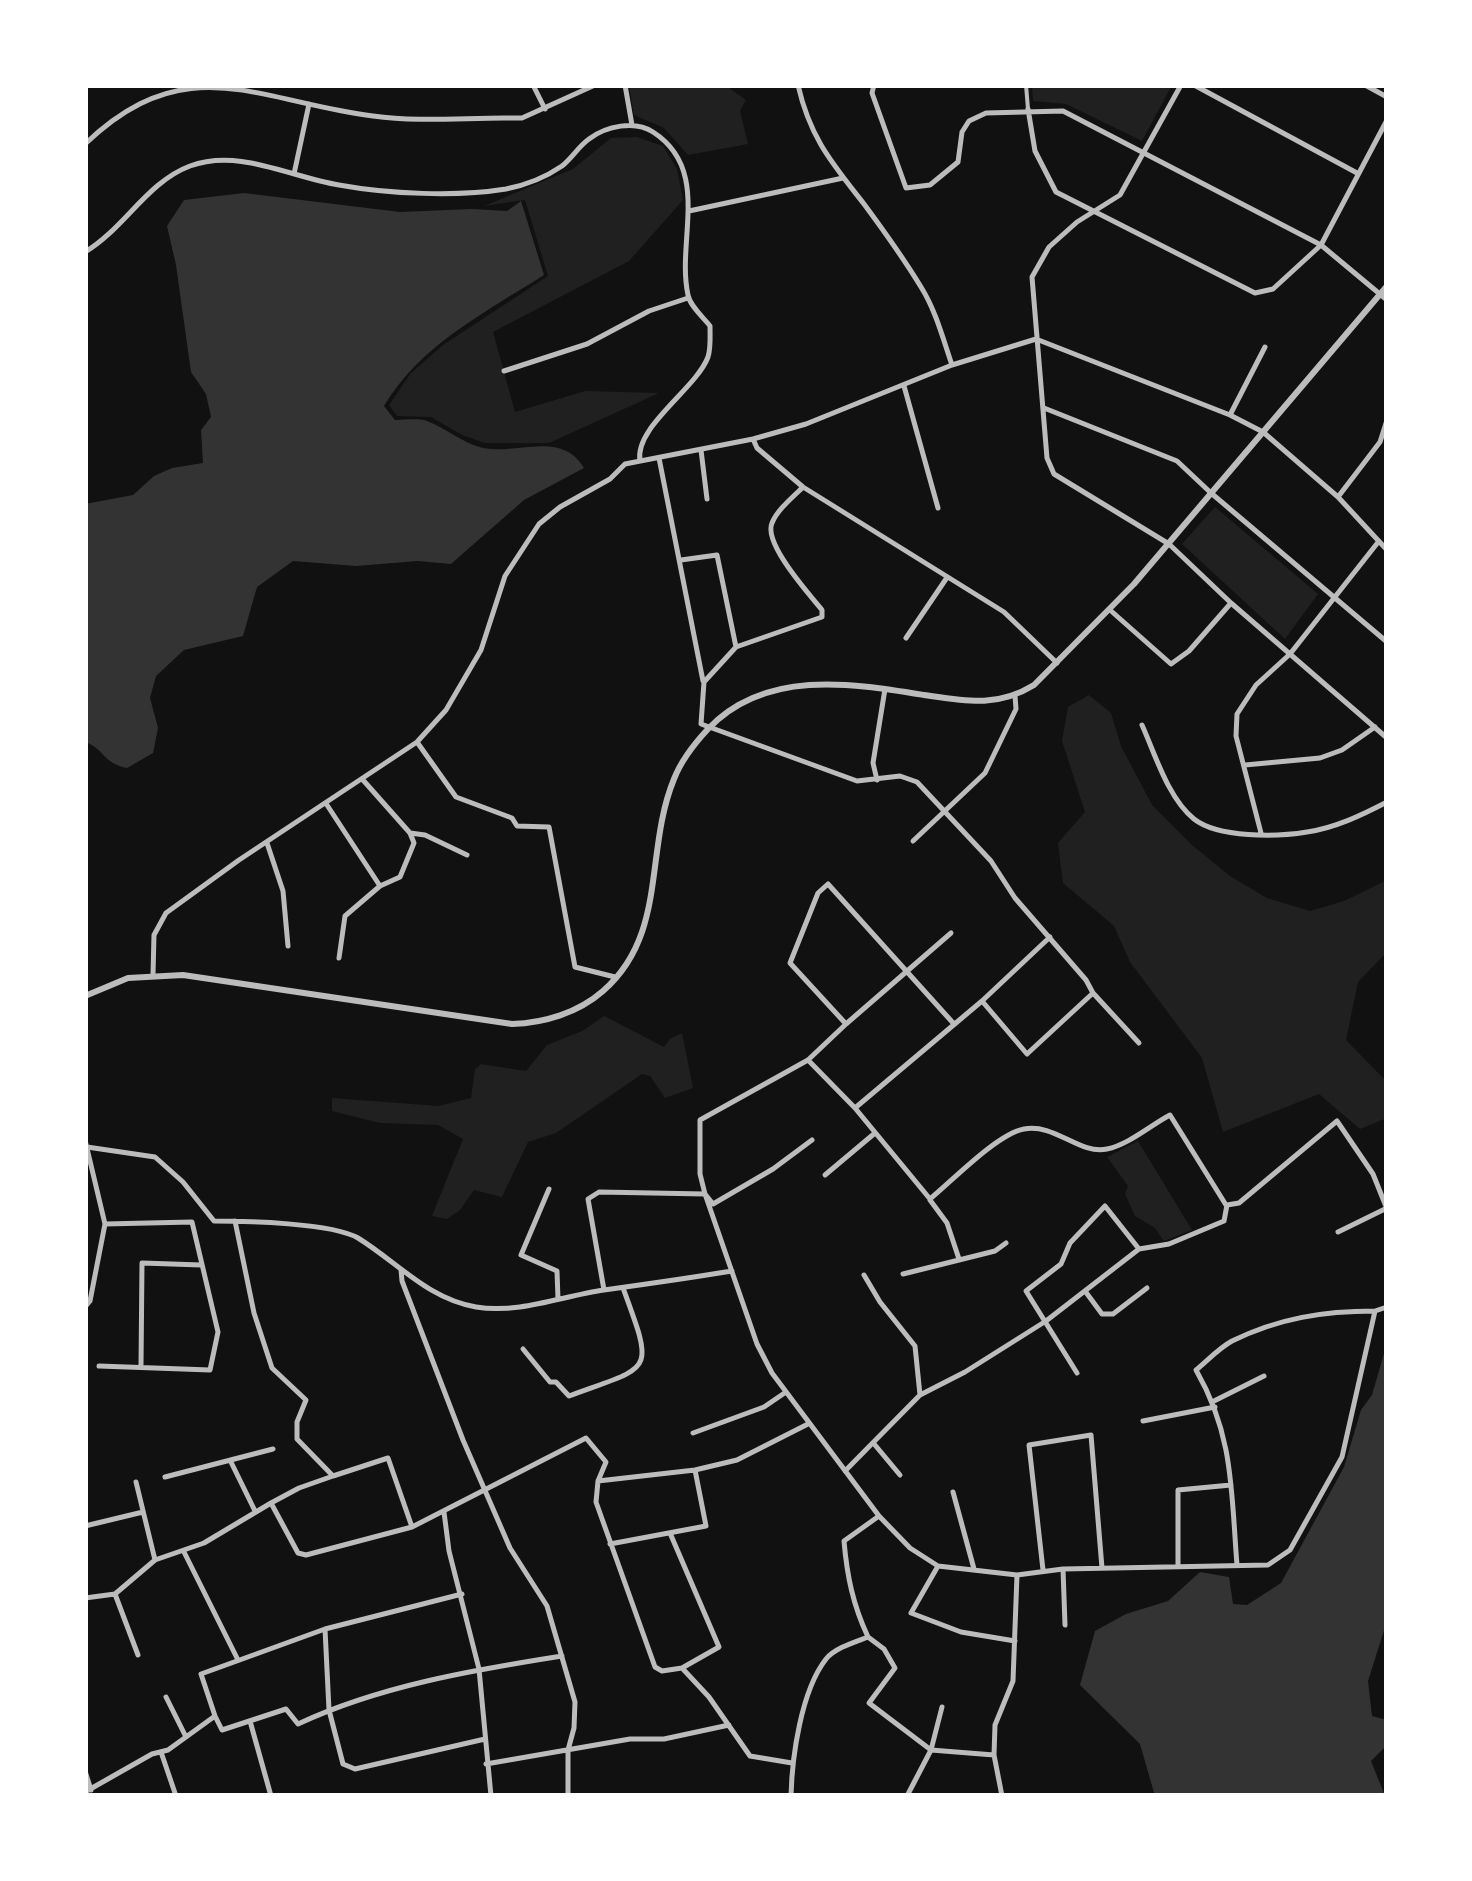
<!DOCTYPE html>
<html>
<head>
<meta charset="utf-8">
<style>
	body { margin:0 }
	#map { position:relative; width:1472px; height:1881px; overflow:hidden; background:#111; font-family:"Work Sans",sans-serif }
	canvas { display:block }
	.frame { position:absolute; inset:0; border:88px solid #fff; pointer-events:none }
</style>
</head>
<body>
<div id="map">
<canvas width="1472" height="1881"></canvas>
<div class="frame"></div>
</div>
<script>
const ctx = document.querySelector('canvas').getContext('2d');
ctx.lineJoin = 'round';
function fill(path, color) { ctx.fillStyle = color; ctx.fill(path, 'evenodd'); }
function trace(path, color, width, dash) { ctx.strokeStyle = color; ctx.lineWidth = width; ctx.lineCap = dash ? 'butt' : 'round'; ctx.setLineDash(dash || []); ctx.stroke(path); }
fill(new Path2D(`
	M629 85H725L746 100 740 111 748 144 688 155 664 128 634 115Z
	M1032 85H1172L1142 141 1066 104 1033 101Z
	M637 137 663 146 677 169 683 200 629 261 493 332 515 412 585 391 659 393 549 443H485L462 435 431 417 397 416 389 405 411 373 443 345 548 276 525 200 484 206 573 169 611 138Z
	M1215 507 1318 594 1285 639 1182 544Z
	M1089 695 1111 713 1121 746 1152 805 1192 845 1230 876 1267 898 1310 911 1344 901 1387 880V952L1358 982 1346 1040 1387 1082V1118L1360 1129 1319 1094 1223 1132 1202 1058 1130 962 1114 926 1063 883 1058 843 1085 812 1062 741 1068 707Z
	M604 1016 664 1047 670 1039 682 1033 693 1088 665 1098 650 1076 642 1074 556 1133 528 1142 502 1197 474 1190 460 1210 447 1219 432 1216 463 1139 438 1125 380 1123 332 1111V1098L438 1106 471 1098 475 1069 481 1064 526 1071 547 1045 582 1031Z
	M1138 1141 1192 1230 1164 1241 1155 1228 1135 1216 1125 1194 1128 1186 1107 1157Z`), '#202020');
fill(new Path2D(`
	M244 193 400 212 472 209 507 211 521 201 544 275C486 312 420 345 384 406L395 420C405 420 418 418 427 421 446 428 462 443 483 448 519 455 561 430 584 468L524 500 451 564 418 561 356 566 293 561 257 587 243 636 184 650 156 676 150 698 158 728 153 753 127 768C102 763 104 748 85 742V504L133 495 154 476 172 468 203 463 201 430 211 417 206 394 191 372 176 265 167 226 184 200Z
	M1387 1343V1621L1368 1681 1372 1716 1387 1720V1745L1371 1761 1385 1796H1155L1140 1744 1080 1685 1095 1631 1126 1614 1168 1601 1200 1572 1229 1577 1233 1604 1247 1605 1281 1583 1344 1467 1361 1410 1372 1395Z`), '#333');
trace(new Path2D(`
	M1026 85 1028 109`), '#bcbcbc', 4);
trace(new Path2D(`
	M533 85 545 109
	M625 85 632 125
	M798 85C810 138 832 163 864 204 884 231 904 259 921 287 936 311 943 339 952 365
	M874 85 872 93 906 188 930 185 958 162 962 132 969 121 986 113 1063 111 1321 245 1387 300
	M1181 85 1120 195 1077 222 1049 247 1032 277 1047 458 1054 474 1169 544 1231 603 1387 738
	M1194 85 1357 173
	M1365 85 1387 97
	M1028 109 1035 151 1056 192 1255 293 1273 289 1321 245 1387 120
	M85 144C187 47 256 101 373 116 416 122 461 118 504 118H522L595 85
	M294 174 309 104
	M689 211 843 178
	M85 252C124 229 147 182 190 166 239 148 290 177 339 185 388 194 457 197 506 189 526 185 546 177 562 166 572 158 579 146 589 139 606 126 635 120 653 132 712 170 676 241 688 295 690 306 703 317 710 326 710 335 711 348 708 357 696 389 634 427 640 461
	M504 371 587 344 649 311 688 298
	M904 386 938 508
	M1044 408 1177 461 1211 493 1387 642
	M1230 415 1265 347
	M753 439 757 448 803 487 1004 612 1057 663
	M701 450 707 499
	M659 458 703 681
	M803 487C793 497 777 510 772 523 763 543 809 594 822 610V617L736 647 704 682 701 724 857 781 900 776 917 782 991 861 1015 898 1086 980 1093 993 1139 1043
	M1338 497 1380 442 1387 420
	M681 560 717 555 736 647
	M1110 610 1171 664 1189 651 1231 603
	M906 638 946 579
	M1142 725C1155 754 1168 798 1194 819 1218 838 1277 837 1307 832 1335 828 1362 815 1387 802
	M417 742 456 797 512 818 517 826 549 827 575 967 615 977
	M1245 765 1320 758 1342 750 1375 727
	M363 780 410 833 425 835 467 855
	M877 780 873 763 885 689
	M327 805 380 886
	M1261 833 1236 736 1237 714 1256 685 1290 654 1379 541
	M913 841 985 773 1016 709 1015 696
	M267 843 283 891 288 946
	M951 933 846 1024 790 963 818 893 828 884 954 1024
	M339 958 345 916 380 886 400 877 414 843 410 833
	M153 974 154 935 166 913 239 860 417 742 446 710 481 650 505 576 539 524 560 507 610 479 625 464 753 439 806 424 952 365 1036 339 1230 415 1263 432 1338 497 1387 550
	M982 1001 1027 1054 1093 993
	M846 1024 808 1060 700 1120V1174L705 1194 757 1344 772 1373 879 1516 910 1548 938 1566 1017 1575 1063 1569 1268 1565 1290 1550 1342 1457 1375 1311 1387 1307
	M808 1060 855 1108 930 1199C952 1181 997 1134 1024 1129 1055 1123 1079 1155 1107 1149 1128 1145 1151 1125 1170 1115L1226 1205
	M1387 1060V1063
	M855 1108 982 1001 1050 937
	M85 1140 105 1224 90 1301 85 1307
	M87 1147 155 1157 183 1182 214 1221C246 1221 332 1223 358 1238 397 1262 428 1299 476 1307 519 1314 562 1296 604 1290 647 1284 690 1278 732 1271
	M825 1175 875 1133
	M549 1189 521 1255 557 1271 558 1299
	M930 1200 947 1223 959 1259
	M235 1221 254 1313 272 1368 306 1400 297 1422V1439L333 1476 299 1488 271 1503
	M1338 1232 1387 1208
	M401 1270 402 1281 463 1440 510 1548 547 1606 575 1702 574 1728 568 1750V1796
	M903 1274 995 1251 1006 1243
	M864 1275 880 1302 915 1346 920 1395
	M604 1290 588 1199 599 1192 705 1194 713 1204 773 1169 812 1140
	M1085 1291 1102 1314H1113L1147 1288
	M523 1349 550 1382H556L569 1396C653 1365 655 1375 623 1288
	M99 1366 210 1370 218 1332 192 1222 105 1224
	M141 1366 142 1263 201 1265
	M1077 1373 1026 1291 1061 1264 1070 1243 1105 1206 1139 1249
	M1214 1401 1264 1376
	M1143 1421 1215 1407
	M693 1433 764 1407 786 1392
	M875 1445 900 1475
	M230 1460 255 1511
	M845 1471 920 1395 965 1372 1046 1321 1139 1249 1169 1244 1224 1221 1227 1205 1239 1203 1337 1121 1373 1174 1387 1209
	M333 1476 388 1458 412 1527
	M165 1477 273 1449
	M598 1481 695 1470 737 1460 808 1424
	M136 1482 155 1560
	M953 1492 974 1569
	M444 1512 449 1551 479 1669 491 1796
	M85 1526 143 1512
	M670 1533 719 1647 682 1668
	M610 1544 706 1526 695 1470
	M184 1552 238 1660
	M1237 1565C1231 1491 1234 1436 1196 1370 1207 1361 1219 1348 1232 1341 1279 1318 1324 1311 1375 1311
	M938 1566 911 1613 961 1632 1015 1641
	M1178 1566V1490L1231 1485
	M1063 1569 1065 1625
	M1043 1570 1029 1445 1091 1435 1102 1568
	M115 1594 138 1655
	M85 1598 115 1594 155 1560 204 1543 271 1503 298 1553 306 1555 412 1527 586 1438 606 1462 598 1481 596 1502 655 1667 662 1671 682 1668 709 1697 750 1756 792 1763
	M325 1629 329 1710 343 1764 355 1769 485 1739
	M868 1637 884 1649 895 1668 869 1703 931 1750 994 1755
	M166 1697 186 1737
	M215 1716 201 1674 325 1629 462 1594
	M250 1721 271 1796
	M161 1752 176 1796
	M486 1764 630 1739H664L729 1725
	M85 1771 91 1790
	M85 1792 152 1754 168 1750 215 1716 222 1730 286 1709 298 1724C379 1686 473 1670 562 1656
	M791 1796C792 1757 801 1691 826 1659 835 1648 855 1642 868 1637 853 1605 847 1576 844 1541L879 1516
	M907 1796 931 1750 942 1707
	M1002 1796 994 1755 995 1725 1013 1681 1017 1575`), '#bcbcbc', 5);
trace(new Path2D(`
	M85 996 128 978 183 975 512 1024C544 1023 578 1013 603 991 668 934 644 852 674 779 681 761 694 744 708 729 765 669 850 683 924 695 965 701 997 708 1034 685L1134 584 1387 286`), '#bcbcbc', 6);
</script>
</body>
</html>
